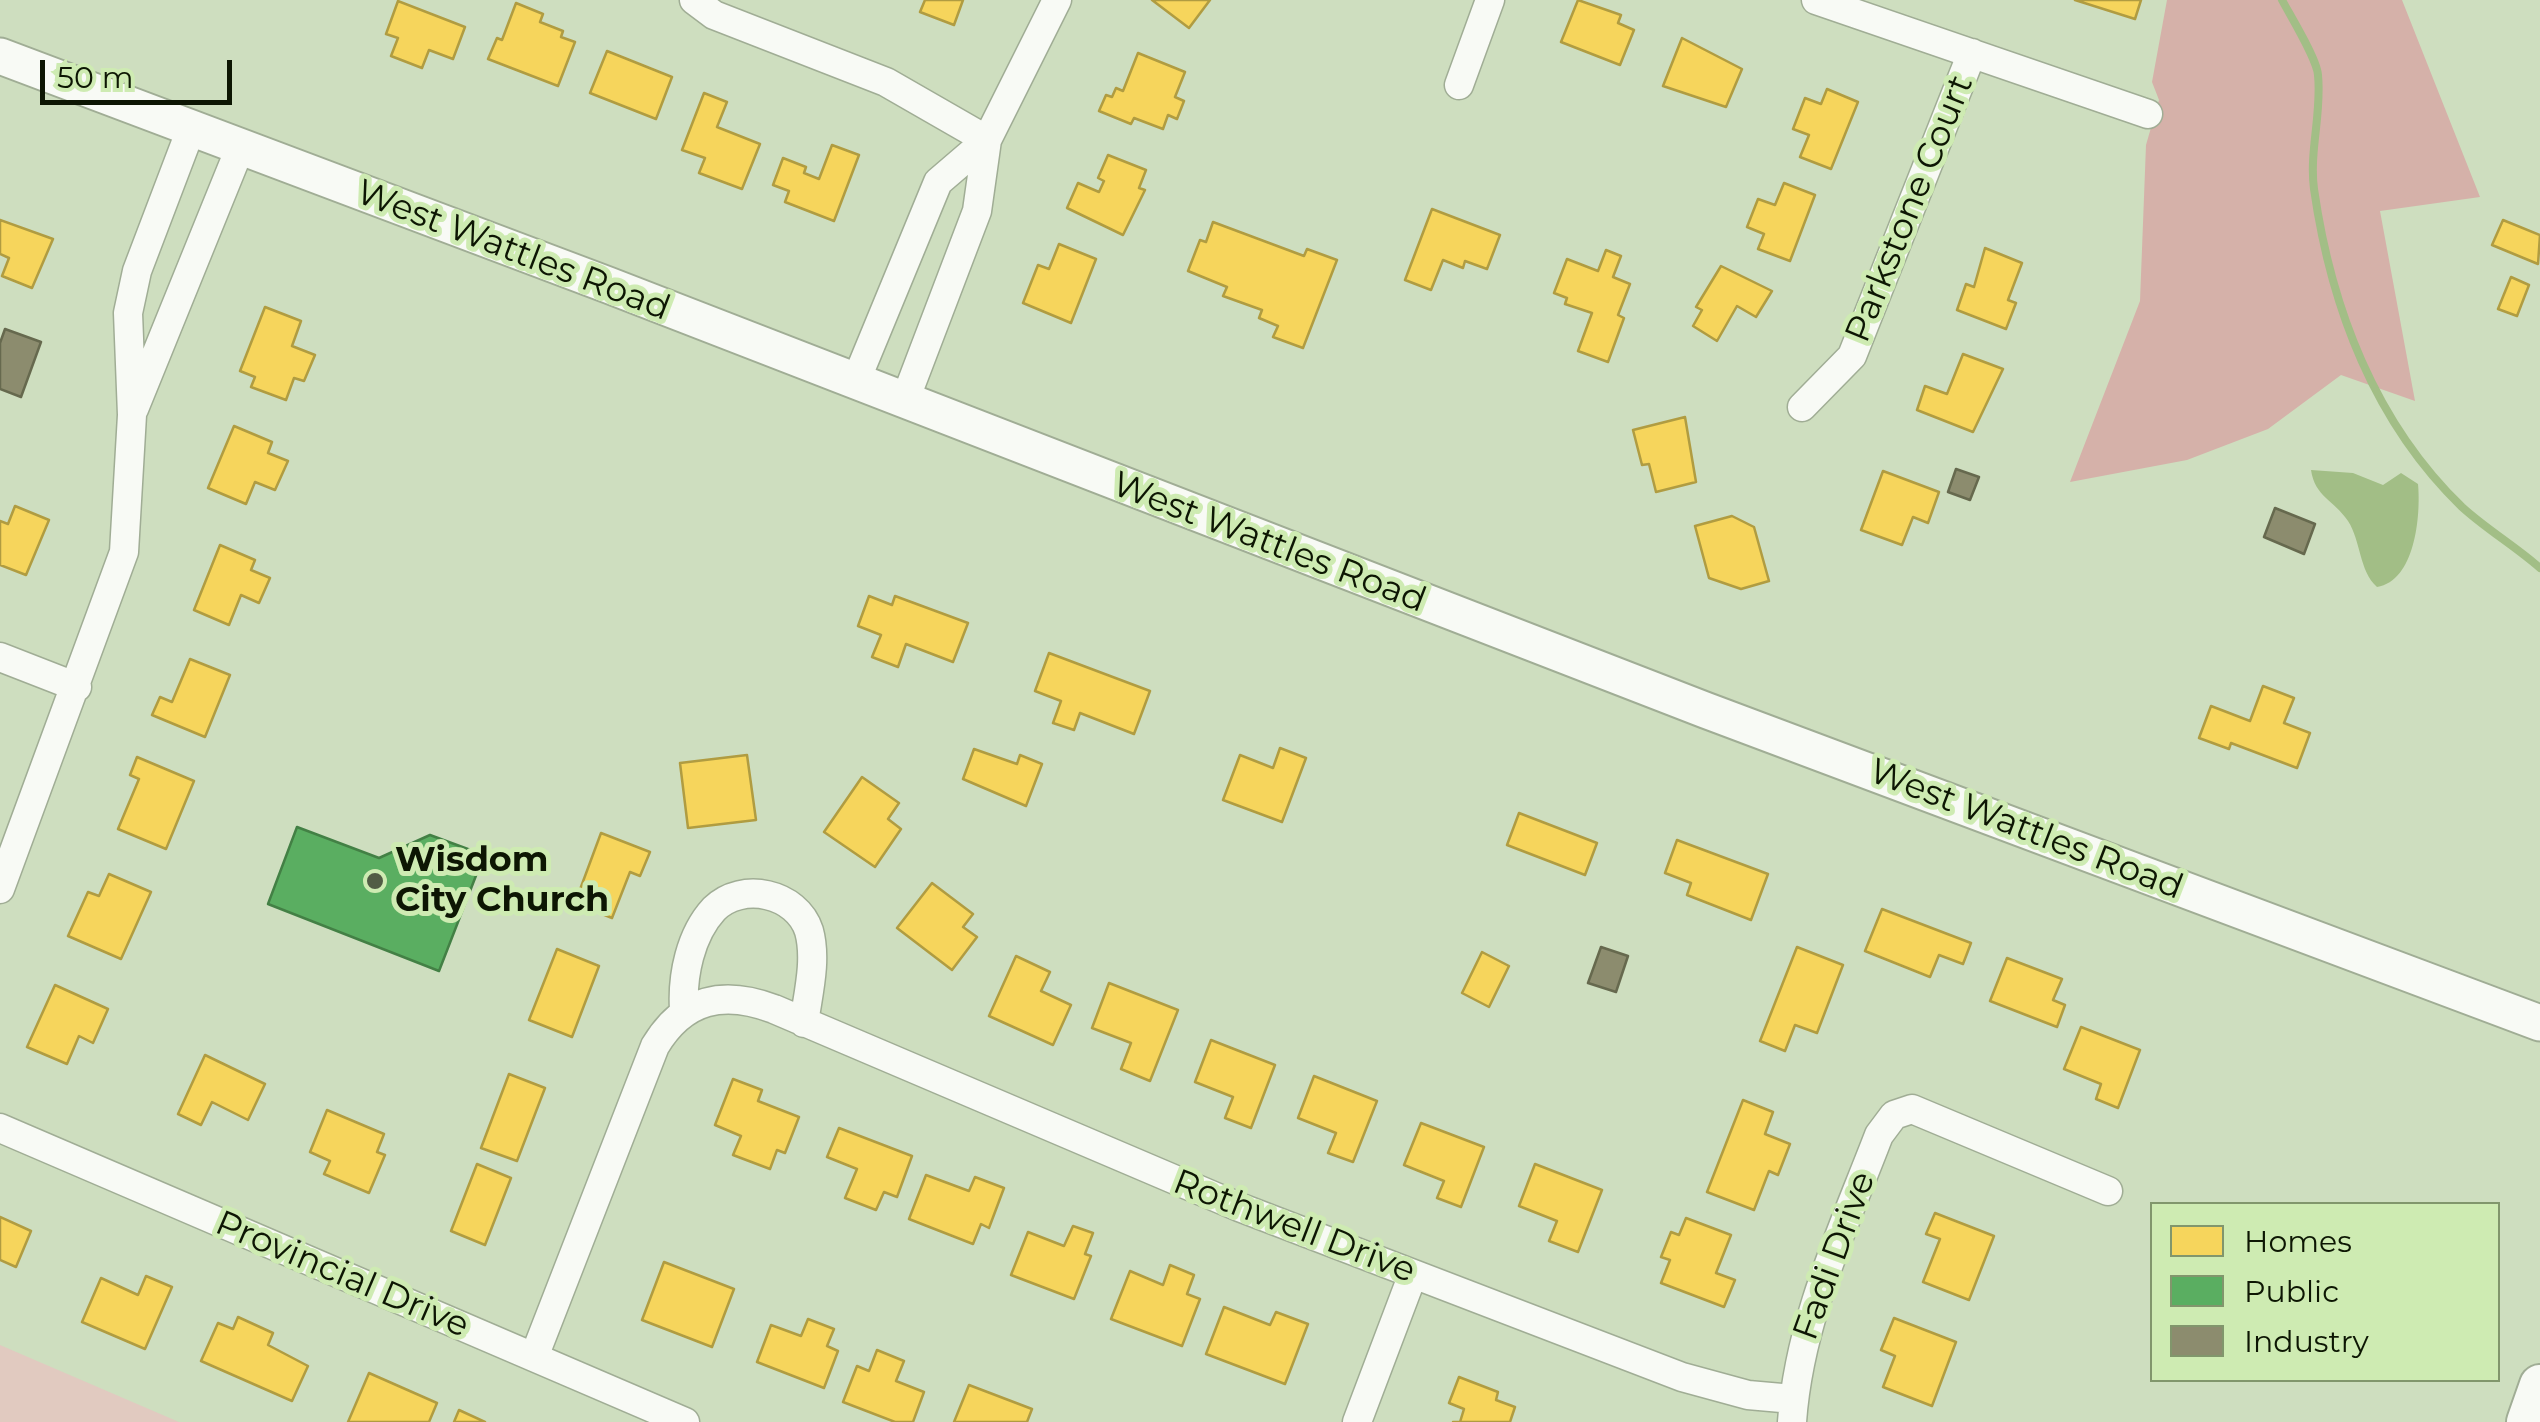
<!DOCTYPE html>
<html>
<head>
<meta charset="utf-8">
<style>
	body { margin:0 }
	#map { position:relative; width:2540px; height:1422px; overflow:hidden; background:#cedebf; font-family:Montserrat,sans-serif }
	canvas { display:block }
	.legend { position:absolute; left:2150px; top:1202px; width:350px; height:180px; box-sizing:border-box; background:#ceebb2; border:2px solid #81966c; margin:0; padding:12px 18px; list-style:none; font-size:30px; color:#0d1603 }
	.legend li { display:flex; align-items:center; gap:20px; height:50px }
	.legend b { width:50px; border:2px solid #81966c }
	.scale { position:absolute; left:40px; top:60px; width:192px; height:45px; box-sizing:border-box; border:5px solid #0d1603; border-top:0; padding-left:12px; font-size:30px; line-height:35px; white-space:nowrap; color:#0d1603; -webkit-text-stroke:8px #ceebb2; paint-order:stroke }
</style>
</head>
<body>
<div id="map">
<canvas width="2540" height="1422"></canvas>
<ul class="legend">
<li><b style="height:28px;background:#f6d55c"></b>Homes</li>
<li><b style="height:28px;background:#5aae61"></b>Public</li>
<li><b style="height:28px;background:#8c8c6e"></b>Industry</li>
</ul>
<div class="scale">50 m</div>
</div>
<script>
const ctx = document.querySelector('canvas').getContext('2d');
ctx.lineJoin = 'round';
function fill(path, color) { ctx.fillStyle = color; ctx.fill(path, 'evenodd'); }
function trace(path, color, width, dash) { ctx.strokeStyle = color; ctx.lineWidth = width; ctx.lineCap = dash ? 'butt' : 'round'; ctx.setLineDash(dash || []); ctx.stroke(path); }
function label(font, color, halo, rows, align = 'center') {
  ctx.font = font + ' Montserrat,sans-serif'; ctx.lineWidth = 10; ctx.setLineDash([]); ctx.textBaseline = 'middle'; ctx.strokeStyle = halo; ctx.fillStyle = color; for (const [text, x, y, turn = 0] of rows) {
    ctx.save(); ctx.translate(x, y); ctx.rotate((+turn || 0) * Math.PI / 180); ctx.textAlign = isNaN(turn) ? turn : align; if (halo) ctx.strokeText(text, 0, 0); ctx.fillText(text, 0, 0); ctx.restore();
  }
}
fill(new Path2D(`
	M0 1345 179 1422H0Z`), '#e1cac0');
fill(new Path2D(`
	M2167 0H2402L2480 197 2380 211 2415 401 2341 375 2268 429 2187 460 2070 482 2140 301 2146 145 2159 100 2152 82Z`), '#d5b1a9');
fill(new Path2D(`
	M2311 470 2353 473 2383 485 2401 473 2418 484C2421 516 2415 581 2377 587 2359 571 2361 541 2348 521 2334 500 2315 497 2311 470Z`), '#a2be86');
const homes = new Path2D(`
	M925 0H963L954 25 920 12Z
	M1152 0H1210L1189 28Z
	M1578 0 1621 15 1618 23 1634 30 1620 65 1561 42Z
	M2075 0H2141L2135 19Z
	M398 1 465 27 453 59 429 50 422 68 391 56 398 38 386 34Z
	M516 3 543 14 540 22 563 31 561 37 575 42 558 86 488 59 497 38 502 40Z
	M1682 38 1742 69 1726 107 1663 86Z
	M607 51 672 77 656 119 590 93Z
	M1138 53 1185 72 1175 97 1184 101 1177 119 1168 115 1163 129 1134 118 1131 124 1099 111 1106 95 1112 97 1116 88 1123 91Z
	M1827 89 1858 102 1831 169 1800 157 1809 135 1793 129 1805 98 1821 104Z
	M704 93 727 102 717 127 760 144 742 189 699 173 705 158 682 150Z
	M832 145 859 155 834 221 785 202 789 191 773 185 783 158 806 167 804 173 819 179Z
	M1108 155 1146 170 1139 188 1145 190 1123 235 1067 208 1078 183 1099 192 1104 181 1098 178Z
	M1784 183 1815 195 1790 261 1758 249 1764 234 1747 227 1758 199 1775 205Z
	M1432 209 1500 235 1487 269 1465 261 1463 268 1443 260 1431 290 1405 280Z
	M0 220 53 239 32 288 2 276 9 258 0 254Z
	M2503 220 2540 235 2538 264 2492 245Z
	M1213 222 1304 256 1307 249 1337 260 1303 348 1273 337 1278 326 1259 318 1262 310 1223 296 1227 287 1188 271 1200 240 1206 242Z
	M1059 244 1096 259 1071 323 1023 303 1038 265 1049 269Z
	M1985 248 2022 263 2008 300 2016 303 2006 329 1957 310 1966 284 1974 287Z
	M1606 250 1621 256 1613 277 1630 284 1618 315 1624 318 1608 362 1578 351 1592 313 1565 304 1567 298 1554 293 1567 259 1598 271Z
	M1721 266 1772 291 1756 317 1737 306 1717 341 1693 326 1702 310 1696 307Z
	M2511 277 2529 285 2517 316 2498 309Z
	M265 307 301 321 292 346 315 355 304 381 294 378 286 400 251 387 255 377 240 371Z
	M1963 354 2003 369 1973 432 1917 410 1925 386 1947 394Z
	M1685 417 1696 482 1656 492 1649 464 1642 465 1633 430Z
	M234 426 272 442 268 453 288 461 275 490 255 482 246 504 208 488Z
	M1883 471 1939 492 1928 523 1913 517 1902 545 1861 530Z
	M15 506 49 520 26 575 0 565V521L8 524Z
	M1732 516 1754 527 1769 581 1741 589 1709 578 1695 526Z
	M220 545 255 560 251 570 270 578 259 603 241 595 229 625 194 610Z
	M869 596 892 605 895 596 968 623 953 662 906 644 898 667 872 657 881 635 858 626Z
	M1049 653 1150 691 1134 734 1080 713 1074 730 1053 723 1061 701 1035 691Z
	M190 659 230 675 205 737 152 715 160 697 172 702Z
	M2263 686 2294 698 2284 723 2310 733 2297 768 2231 743 2229 749 2199 738 2211 706 2250 721Z
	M1280 748 1306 758 1282 822 1223 800 1240 755 1273 768Z
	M974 749 1017 764 1020 755 1042 764 1026 806 963 779Z
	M747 755 756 820 688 828 680 763Z
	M137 757 194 781 166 849 118 829 139 779 130 775Z
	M862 777 899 803 888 819 901 829 875 867 824 832Z
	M1519 813 1597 843 1585 875 1507 845Z
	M601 833 650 852 640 876 630 872 612 918 575 903Z
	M1677 840 1768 874 1751 920 1687 895 1691 883 1665 873Z
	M109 874 151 892 121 959 68 936 88 892 99 896Z
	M932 883 973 914 963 927 977 937 952 970 897 928Z
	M1882 909 1971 943 1963 964 1939 955 1930 977 1865 951Z
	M1797 947 1843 965 1817 1033 1795 1025 1785 1051 1760 1041Z
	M557 949 599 966 572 1037 529 1020Z
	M1482 952 1509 966 1489 1007 1462 993Z
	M1016 956 1050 972 1041 991 1071 1005 1053 1045 989 1016Z
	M2007 958 2062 979 2053 1000 2065 1005 2057 1027 1990 1001Z
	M1109 983 1178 1010 1150 1081 1121 1069 1131 1043 1092 1028Z
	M55 985 108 1009 93 1043 79 1036 67 1064 27 1047Z
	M2081 1027 2140 1050 2118 1108 2096 1099 2101 1084 2064 1069Z
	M1211 1040 1275 1065 1251 1128 1225 1118 1233 1097 1195 1082Z
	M205 1055 265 1084 248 1120 212 1102 201 1125 178 1114Z
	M509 1074 545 1088 517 1161 481 1148Z
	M1314 1076 1377 1101 1353 1162 1328 1153 1336 1133 1298 1118Z
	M733 1079 762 1090 758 1101 799 1117 785 1153 777 1150 770 1169 733 1155 741 1136 715 1125Z
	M1743 1100 1773 1112 1765 1134 1790 1144 1778 1175 1769 1171 1754 1210 1707 1192Z
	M327 1110 384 1134 377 1152 385 1155 369 1193 324 1174 330 1161 310 1152Z
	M1421 1123 1484 1147 1461 1207 1437 1198 1444 1181 1404 1165Z
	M839 1128 912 1156 897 1197 884 1192 876 1210 845 1198 857 1169 827 1157Z
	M477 1164 511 1178 485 1245 451 1231Z
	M1535 1164 1602 1190 1578 1252 1549 1241 1557 1221 1519 1206Z
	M926 1175 969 1191 975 1177 1004 1188 989 1228 981 1224 973 1244 909 1219Z
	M1935 1213 1994 1236 1969 1300 1923 1282 1940 1239 1926 1234Z
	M0 1217 31 1231 16 1267 0 1260Z
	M1686 1218 1731 1235 1716 1273 1735 1280 1724 1307 1661 1283 1670 1260 1661 1257 1671 1232 1679 1235Z
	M1073 1226 1093 1233 1085 1254 1091 1256 1074 1299 1011 1275 1028 1232 1064 1246Z
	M664 1262 734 1289 712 1347 642 1320Z
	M1170 1265 1194 1275 1187 1294 1200 1299 1182 1346 1111 1319 1130 1271 1163 1285Z
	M146 1276 172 1287 145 1349 82 1322 101 1278 138 1295Z
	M1224 1307 1270 1325 1276 1312 1308 1324 1285 1384 1206 1354Z
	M238 1317 273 1333 268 1345 308 1366 292 1401 201 1361 218 1323 233 1329Z
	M1894 1318 1956 1342 1932 1406 1883 1387 1895 1356 1881 1350Z
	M808 1319 834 1329 827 1346 838 1351 824 1388 757 1362 771 1325 801 1336Z
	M877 1350 904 1361 896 1381 924 1392 913 1422H895L843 1402 857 1366 869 1371Z
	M369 1373 437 1403 429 1422H348Z
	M1459 1377 1498 1392 1496 1400 1515 1407 1510 1422H1453H1460L1464 1409 1449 1403Z
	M969 1385 1032 1409 1027 1422H954Z
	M459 1410 485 1422H454Z`);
fill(homes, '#f6d55c');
trace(homes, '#b09c41', 2.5);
const public = new Path2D(`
	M297 827 379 858 430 835 484 855 439 971 268 904Z`);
fill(public, '#5aae61');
trace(public, '#438045', 2.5);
const industry = new Path2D(`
	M5 329 41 342 21 397 0 389V343Z
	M1956 469 1979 477 1970 500 1948 492Z
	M2275 508 2315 524 2304 554 2264 537Z
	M1601 947 1628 956 1616 992 1588 983Z`);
fill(industry, '#8c8c6e');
trace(industry, '#66694e', 2.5);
trace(new Path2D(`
	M2282 0C2291 17 2317 59 2318 75 2322 113 2309 151 2314 189 2331 308 2375 423 2462 507 2486 529 2515 546 2540 568`), '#a2be86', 8);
const minor = new Path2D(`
	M694 0 714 15 886 82 987 140
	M1816 0 2148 114
	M1459 85 1490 0
	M855 383 938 182 987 140
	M905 400 977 211 987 140 1057 0
	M1802 407 1852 356 1972 53
	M134 409 240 148
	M0 657 77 687
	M0 889 124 552 132 415 128 313 137 271 191 129
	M684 1009C682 976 690 935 714 909 742 881 797 893 809 931 817 960 808 994 804 1023
	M0 1128 685 1422
	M534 1357 655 1046C684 998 724 990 774 1009L1239 1207 1682 1377 1748 1395 1793 1399
	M1357 1422 1413 1274
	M1792 1422C1799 1321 1843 1229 1879 1135L1894 1115 1912 1109 2108 1191`);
const tertiary = new Path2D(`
	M0 56 608 285 1705 710 2540 1023`);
const secondary = new Path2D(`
	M2527 1422 2540 1385`);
trace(minor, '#a0ad95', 31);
trace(tertiary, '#a0ad95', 39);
trace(secondary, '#a0ad95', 44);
trace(minor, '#f8faf5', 28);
trace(tertiary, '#f8faf5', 35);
trace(secondary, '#f8faf5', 40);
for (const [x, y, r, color] of [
	[375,881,10,"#515c45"]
]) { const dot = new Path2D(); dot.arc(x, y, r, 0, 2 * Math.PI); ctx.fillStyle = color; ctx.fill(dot); trace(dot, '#ceebb2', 4); }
label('35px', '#0d1603', '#ceebb2', [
	["Parkstone Court",1910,209,-68],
	["West Wattles Road",513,251,21],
	["West Wattles Road",1269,543,21],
	["West Wattles Road",2026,830,21],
	["Rothwell Drive",1294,1227,21],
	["Fadi Drive",1835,1256,-70],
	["Provincial Drive",342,1275,23]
]);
label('bold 35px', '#0d1603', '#ceebb2', [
	["Wisdom",395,861],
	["City Church",395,901]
], 'left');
</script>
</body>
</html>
